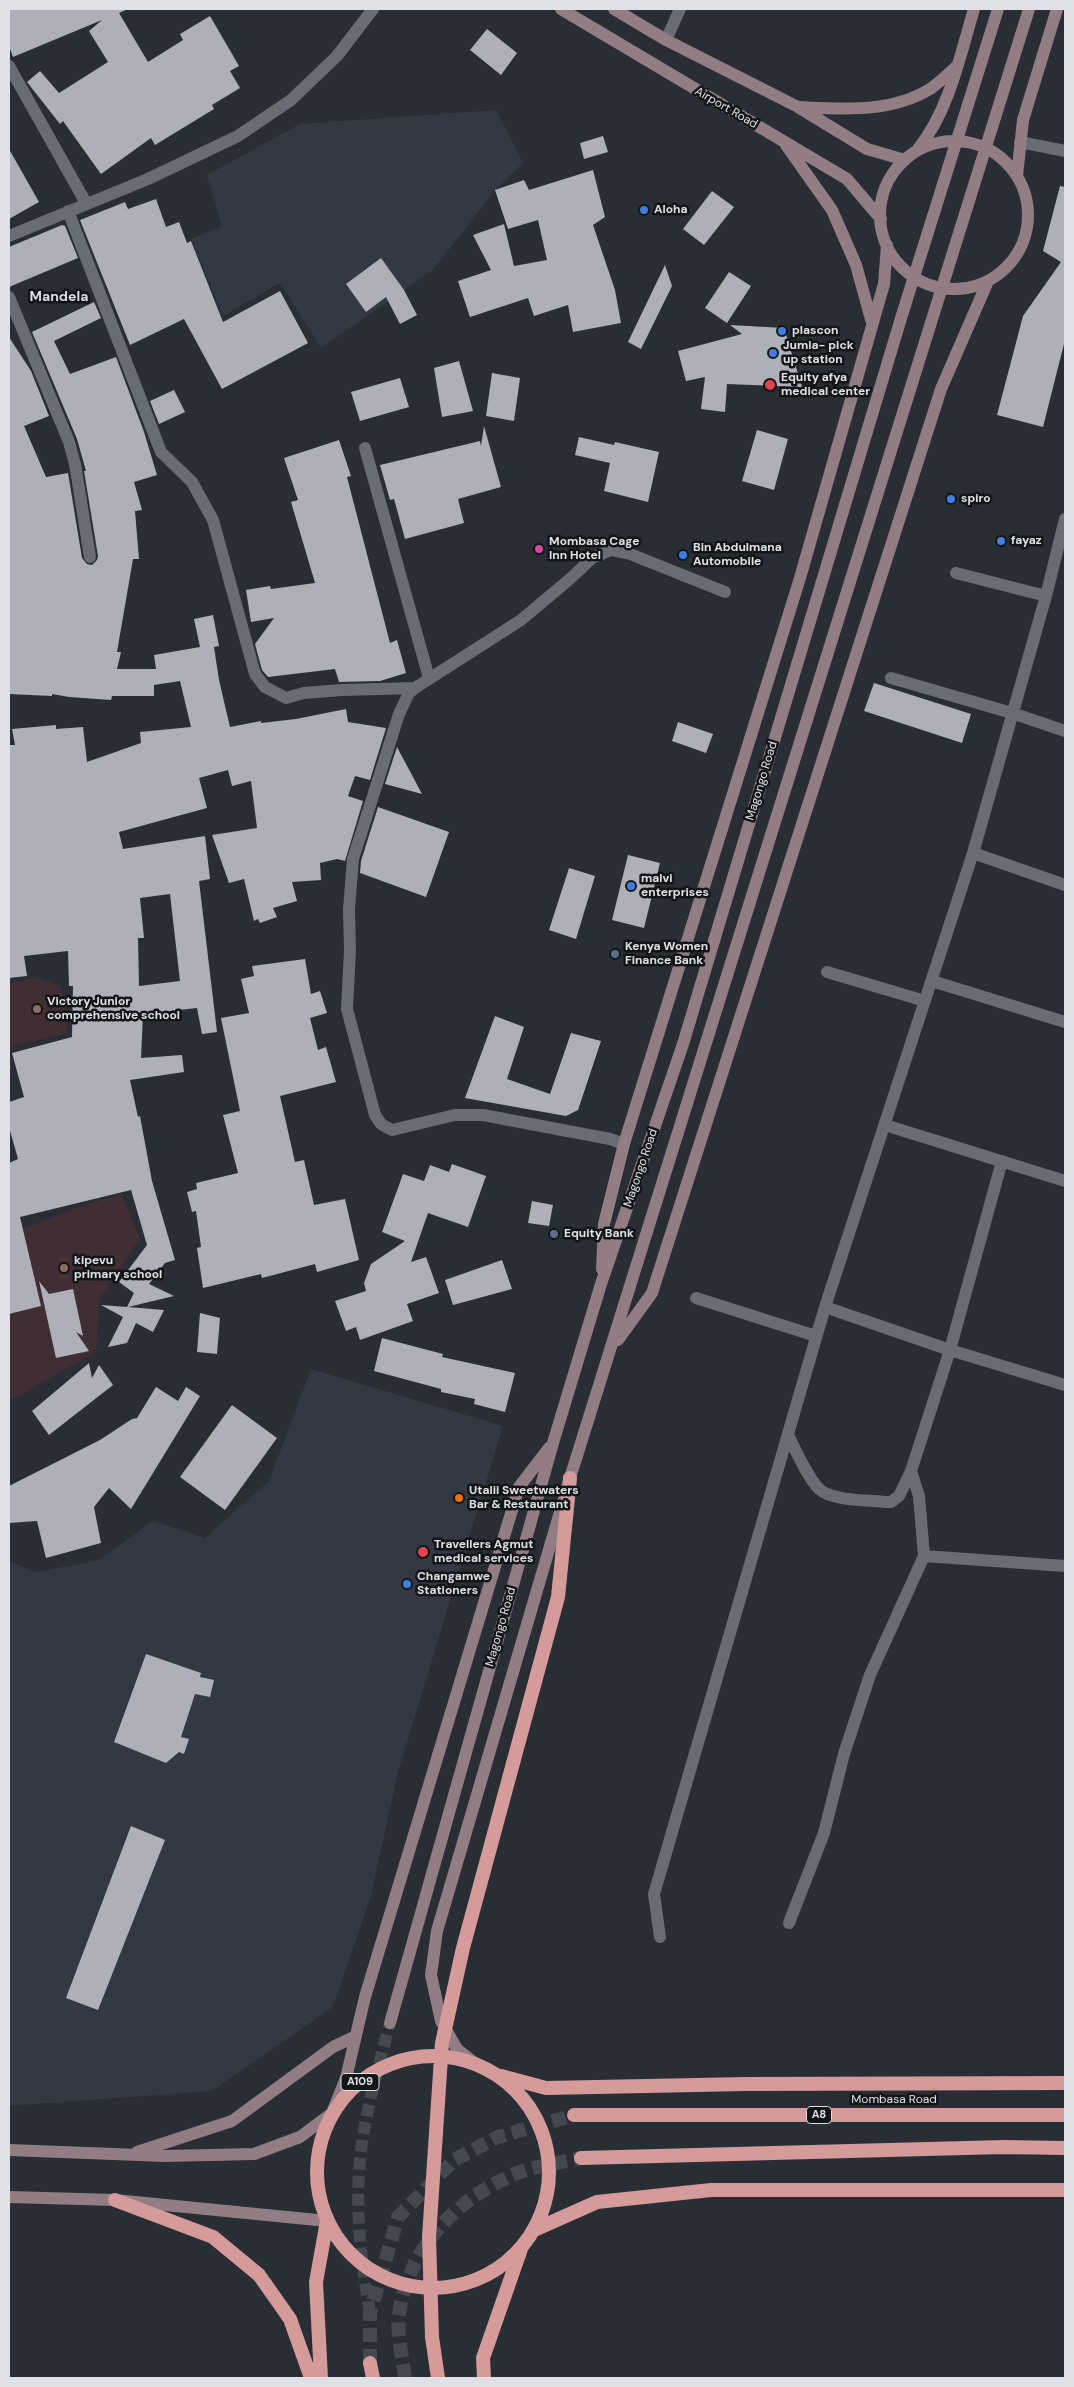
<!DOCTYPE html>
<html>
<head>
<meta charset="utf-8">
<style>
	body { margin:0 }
	#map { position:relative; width:1074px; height:2387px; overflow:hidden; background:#292d34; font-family:"DM Sans",sans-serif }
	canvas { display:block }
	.frame { position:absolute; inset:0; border:10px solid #dfe1e6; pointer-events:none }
</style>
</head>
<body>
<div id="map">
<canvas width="1074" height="2387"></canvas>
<div class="frame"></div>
</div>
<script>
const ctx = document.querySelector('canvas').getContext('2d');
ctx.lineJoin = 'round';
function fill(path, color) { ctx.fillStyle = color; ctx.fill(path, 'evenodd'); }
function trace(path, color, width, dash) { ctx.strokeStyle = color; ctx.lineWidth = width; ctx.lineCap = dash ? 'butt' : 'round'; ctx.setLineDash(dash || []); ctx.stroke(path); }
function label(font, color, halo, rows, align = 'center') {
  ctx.font = font + ' "DM Sans",sans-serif'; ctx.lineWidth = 5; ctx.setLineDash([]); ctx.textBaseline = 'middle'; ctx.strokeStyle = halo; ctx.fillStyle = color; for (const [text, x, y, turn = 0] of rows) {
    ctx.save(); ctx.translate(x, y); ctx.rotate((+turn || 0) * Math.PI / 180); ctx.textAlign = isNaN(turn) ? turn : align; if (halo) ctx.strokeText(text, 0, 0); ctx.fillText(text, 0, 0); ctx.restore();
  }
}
fill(new Path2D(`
	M496 110 523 163 497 188 433 270 321 348 280 283 223 316 191 239 222 226 207 175 300 124Z
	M311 1369 503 1426 398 1772 371 1896 333 2007 212 2091 9 2106V1561L35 1572 97 1561 153 1521 205 1538 269 1481Z`), '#323844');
fill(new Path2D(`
	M35 977 61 986 68 1033 10 1046 12 1076 9 1077V984Z
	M123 1194 124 1201 140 1238 100 1298 96 1352 15 1398 9 1399V1234L87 1204Z`), '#412e34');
fill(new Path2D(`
	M9 9H128L119 13 148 62 183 40 180 34 210 16 239 66 230 71 240 88 212 105 214 109 155 145 151 138 101 174 63 121 60 124 27 82 40 71 59 93 108 62 89 31 102 20 13 57 9 46Z
	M487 29 517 53 501 75 470 50Z
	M603 136 608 152 584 159 580 143Z
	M9 149 39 202 9 219Z
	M593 170 605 217 593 225 615 290 621 323 573 332 568 305 534 316 528 298 470 317 458 281 491 270 473 235 504 224 514 266 547 260 538 220 508 229 495 190 524 180 529 190Z
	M1060 186 1065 187V340L1043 427 997 415 1023 316 1061 262 1043 251Z
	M712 191 734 207 704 245 683 229Z
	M156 199 166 227 179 222 187 243 191 241 223 322 280 291 308 343 222 389 184 319 130 345 80 220 125 202 128 209Z
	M62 225 65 226 78 258 9 287V247Z
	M381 258 404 290 417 315 400 324 386 297 366 312 346 284Z
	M665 265 672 286 641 349 628 342Z
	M729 272 751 286 727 323 705 308Z
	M94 302 101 318 54 341 70 374 116 357 144 432 157 475 134 482 142 510 135 511 139 559H133L117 652H121L117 669H156L154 655 200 647 194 619 213 615 219 646 214 647 219 680 230 727 261 721V723L296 719 346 709 348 722 386 728 370 780 355 776 348 796 363 801 345 861 337 859 320 863 321 880 292 882 297 901 273 908 277 917 260 923 258 919 254 921 244 879 229 883 212 835 257 828 251 781 232 786 228 770 199 778 207 808 119 832 123 849 205 836 210 879 199 881 217 1032 202 1034 197 1008 143 1014 141 1058 182 1055 184 1072 130 1080 138 1117 140 1116 152 1181 175 1260 165 1263 149 1284 174 1296 128 1307 164 1310 153 1332 136 1323 127 1343 108 1347 123 1317 101 1305 127 1307 134 1293 119 1282 147 1245 131 1190 20 1217 41 1306 9 1314V1163L18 1159 9 1127V1102L24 1097 12 1053 72 1037 73 986H69L68 951 24 956 27 976 9 978V745H15L12 729 56 725V729L83 727 87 762 141 743 140 732 191 727 180 681 154 685V696H112L111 700 69 697 52 694V696L9 694V337L31 371 49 416 24 426 46 477 68 473 82 558 87 564 92 565 97 560 98 556 84 471H86L77 439 32 332ZM170 894 180 981 139 986 138 938H144L140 898Z
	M730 325 784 328 802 387 727 384 725 412 701 409 705 377 686 381 678 351 742 334Z
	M459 361 473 411 442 417 434 368Z
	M492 373 520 378 514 421 486 416Z
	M400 378 409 407 360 421 351 392Z
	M174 390 185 412 159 424 150 401Z
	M484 426 501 487 458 499 464 523 405 539 394 499 390 500 380 465 480 441 481 446Z
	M757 430 788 439 774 490 742 481Z
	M579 437 614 445 615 442 659 452 648 502 604 491 610 463 575 455Z
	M339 440 351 476 347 477 390 643 397 640 406 673 380 681 339 682 335 669 268 677 262 670 255 644 274 618 251 622 246 590 270 586 271 589 315 583 291 502 298 500 284 458Z
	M874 683 971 714 962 743 864 711Z
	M678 722 713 734 706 753 672 741Z
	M397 747 422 794 385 784Z
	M378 807 449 832 426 897 360 873 361 861Z
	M628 855 660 863 644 928 612 920Z
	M569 868 595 876 576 939 549 930Z
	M305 959 311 994 320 991 327 1013 310 1018 318 1050 326 1047 336 1082 280 1096 295 1162 304 1160 314 1205 345 1199 359 1260 317 1272 315 1264 262 1278 261 1274 203 1288 197 1248 201 1247 196 1211 192 1212 187 1192 197 1189 196 1183 238 1173 223 1115 240 1111 221 1018 249 1013 241 979 254 976 252 966Z
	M495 1016 524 1027 507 1079 550 1094 571 1033 601 1041 578 1110 566 1116 465 1098Z
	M452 1164 486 1176 468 1227 428 1213 411 1262 426 1257 439 1293 407 1304 413 1321 360 1340 356 1327 346 1331 335 1301 366 1291 364 1283 371 1264 405 1241 382 1232 403 1174 424 1181 430 1165 449 1172Z
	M532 1201 553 1205 549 1226 528 1223Z
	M502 1260 512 1289 453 1305 445 1280Z
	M39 1281 49 1294 73 1289 83 1336 76 1332 89 1351 56 1358Z
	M200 1313 220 1318 217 1354 197 1352Z
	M382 1338 443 1354 442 1357 515 1373 505 1412 474 1404 475 1399 441 1392V1389L374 1371Z
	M89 1363 92 1378 99 1365 113 1385 49 1435 32 1411Z
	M156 1387 178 1401 186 1387 200 1396 131 1509 109 1488 94 1507 101 1543 46 1558 37 1521 9 1523V1486L100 1440 132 1419 137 1418Z
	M232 1405 277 1438 225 1510 180 1477Z
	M146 1654 201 1673 200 1677 214 1680 210 1697 195 1694 181 1737 189 1739 184 1754 179 1752 166 1763 114 1742Z
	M131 1826 165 1840 98 2010 66 1998Z`), '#aeafb9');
trace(new Path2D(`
	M370 2313C362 2266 356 2220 359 2173 362 2122 377 2072 390 2023`), '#44484f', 12, [12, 6]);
trace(new Path2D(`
	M370 2363V2313L398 2217 454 2160 498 2137 574 2115
	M405 2378C403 2360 396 2331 399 2314 409 2250 450 2205 508 2177 528 2167 559 2163 581 2158`), '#44484f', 14, [14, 7]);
trace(new Path2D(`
	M666 40 680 9
	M9 66 86 203
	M1020 142 1065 151
	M68 211 161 452 192 482 213 520 255 674 265 687 286 698 304 693 342 690 415 688 521 620 571 578 592 558 611 550 630 554 725 592
	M9 236 148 179 238 136 291 100 337 56 373 9
	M9 297 69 442 75 464 90 557
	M365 448 429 678
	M956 573 1046 596
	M891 678 1012 713 1065 731
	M415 688 409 693 399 714 353 859 349 909 350 950 347 1009 375 1115 381 1124 392 1130 455 1115H483L610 1139 624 1144
	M973 853 1065 885
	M827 972 925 1001
	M932 981 1065 1022
	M885 1125 1065 1181
	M696 1298 816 1336
	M825 1307 950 1350 1065 1385
	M788 1435C796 1450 810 1484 823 1492 840 1501 867 1500 885 1502H891L899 1496 911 1471 950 1350 1002 1161
	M924 1556 1065 1566
	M789 1923 824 1833 844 1754 870 1675 924 1556 919 1496 911 1471
	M660 1937 654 1894 825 1307 973 853 1046 596 1065 519`), '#686c75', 12);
trace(new Path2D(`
	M561 9 847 179 881 219
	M614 9 666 40 798 107 867 149 905 160
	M800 107C844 109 891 113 930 89 939 83 948 74 957 66
	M880 215a74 74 0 1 1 148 0a74 74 0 1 1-148 0Z
	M786 145 832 210 856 265 872 323
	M918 149C949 111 960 56 974 9
	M1017 176 1023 120 1057 9
	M602 1269 604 1224 624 1144 800 578 884 284 887 245
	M618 1340 652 1293 941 389 988 281
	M390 2023 553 1443 601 1284 683 1044 902 315 998 9
	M472 2061 457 2049 441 2021 431 1975 437 1931 570 1478 1029 9
	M9 2150 165 2156 254 2154 300 2137 332 2113 346 2078 365 1997 519 1487 549 1448
	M137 2152 232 2121 333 2047 356 2036
	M9 2197 115 2200 327 2221`), '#917d83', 12);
trace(new Path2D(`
	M317 2172a116 116 0 1 1 232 0a116 116 0 1 1-232 0Z
	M501 2076 546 2088 746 2084 1065 2083
	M574 2115H1065
	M581 2158 1004 2147 1065 2148
	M115 2200 213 2237 259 2275 290 2319 311 2378
	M534 2230 597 2202 711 2190H1065
	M370 2363 373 2378
	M321 2378 316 2282 327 2221
	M438 2378 432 2337 429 2237 442 2043 463 1948 558 1597 570 1478
	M484 2378 483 2358 521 2249`), '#d59a9a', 14);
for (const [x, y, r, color] of [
	[644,210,5,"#3f7fe0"],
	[782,331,5,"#3f7fe0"],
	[773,353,5,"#3f7fe0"],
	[770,385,6,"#e0444e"],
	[951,499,5,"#3f7fe0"],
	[1001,541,5,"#3f7fe0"],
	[539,549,5,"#d1479c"],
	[683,555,5,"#3f7fe0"],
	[631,886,5,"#3f7fe0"],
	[615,954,5,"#5c6f8a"],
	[37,1009,5,"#8d6e63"],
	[554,1234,5,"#5c6f8a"],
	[64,1268,5,"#8d6e63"],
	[459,1498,5,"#e8710a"],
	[423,1552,6,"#e0444e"],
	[407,1584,5,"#3f7fe0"]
]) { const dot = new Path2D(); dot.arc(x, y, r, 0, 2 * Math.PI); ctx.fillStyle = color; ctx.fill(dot); trace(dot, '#131518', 2); }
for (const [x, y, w] of [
	[360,2082,38],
	[819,2115,25]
]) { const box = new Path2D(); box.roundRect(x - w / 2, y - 8.5, w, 17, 4); ctx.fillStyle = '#131518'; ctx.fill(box); trace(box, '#dfe1e6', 1); }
label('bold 11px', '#dfe1e6', null, [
	["A109",360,2082],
	["A8",819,2115]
]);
label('12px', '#dfe1e6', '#131518', [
	["Airport Road",726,108,30],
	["Magongo Road",762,781,-73],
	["Magongo Road",641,1168,-71],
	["Magongo Road",501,1627,-74],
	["Mombasa Road",894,2100]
]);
label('bold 12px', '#dfe1e6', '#131518', [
	["Aloha",654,210],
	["plascon",792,331],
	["Jumia- pick",783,346],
	["up station",783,360],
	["Equity afya",781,378],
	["medical center",781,392],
	["spiro",961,499],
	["fayaz",1011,541],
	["Mombasa Cage",549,542],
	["Inn Hotel",549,556],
	["Bin Abdulmana",693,548],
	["Automobile",693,562],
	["malvi",641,879],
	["enterprises",641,893],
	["Kenya Women",625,947],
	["Finance Bank",625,961],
	["Victory Junior",47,1002],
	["comprehensive school",47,1016],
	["Equity Bank",564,1234],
	["kipevu",74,1261],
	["primary school",74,1275],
	["Utalii Sweetwaters",469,1491],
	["Bar & Restaurant",469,1505],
	["Travellers Agmut",434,1545],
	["medical services",434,1559],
	["Changamwe",417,1577],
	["Stationers",417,1591]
], 'left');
label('bold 14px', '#d8dee7', '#131518', [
	["Mandela",59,297]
]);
</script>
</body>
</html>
